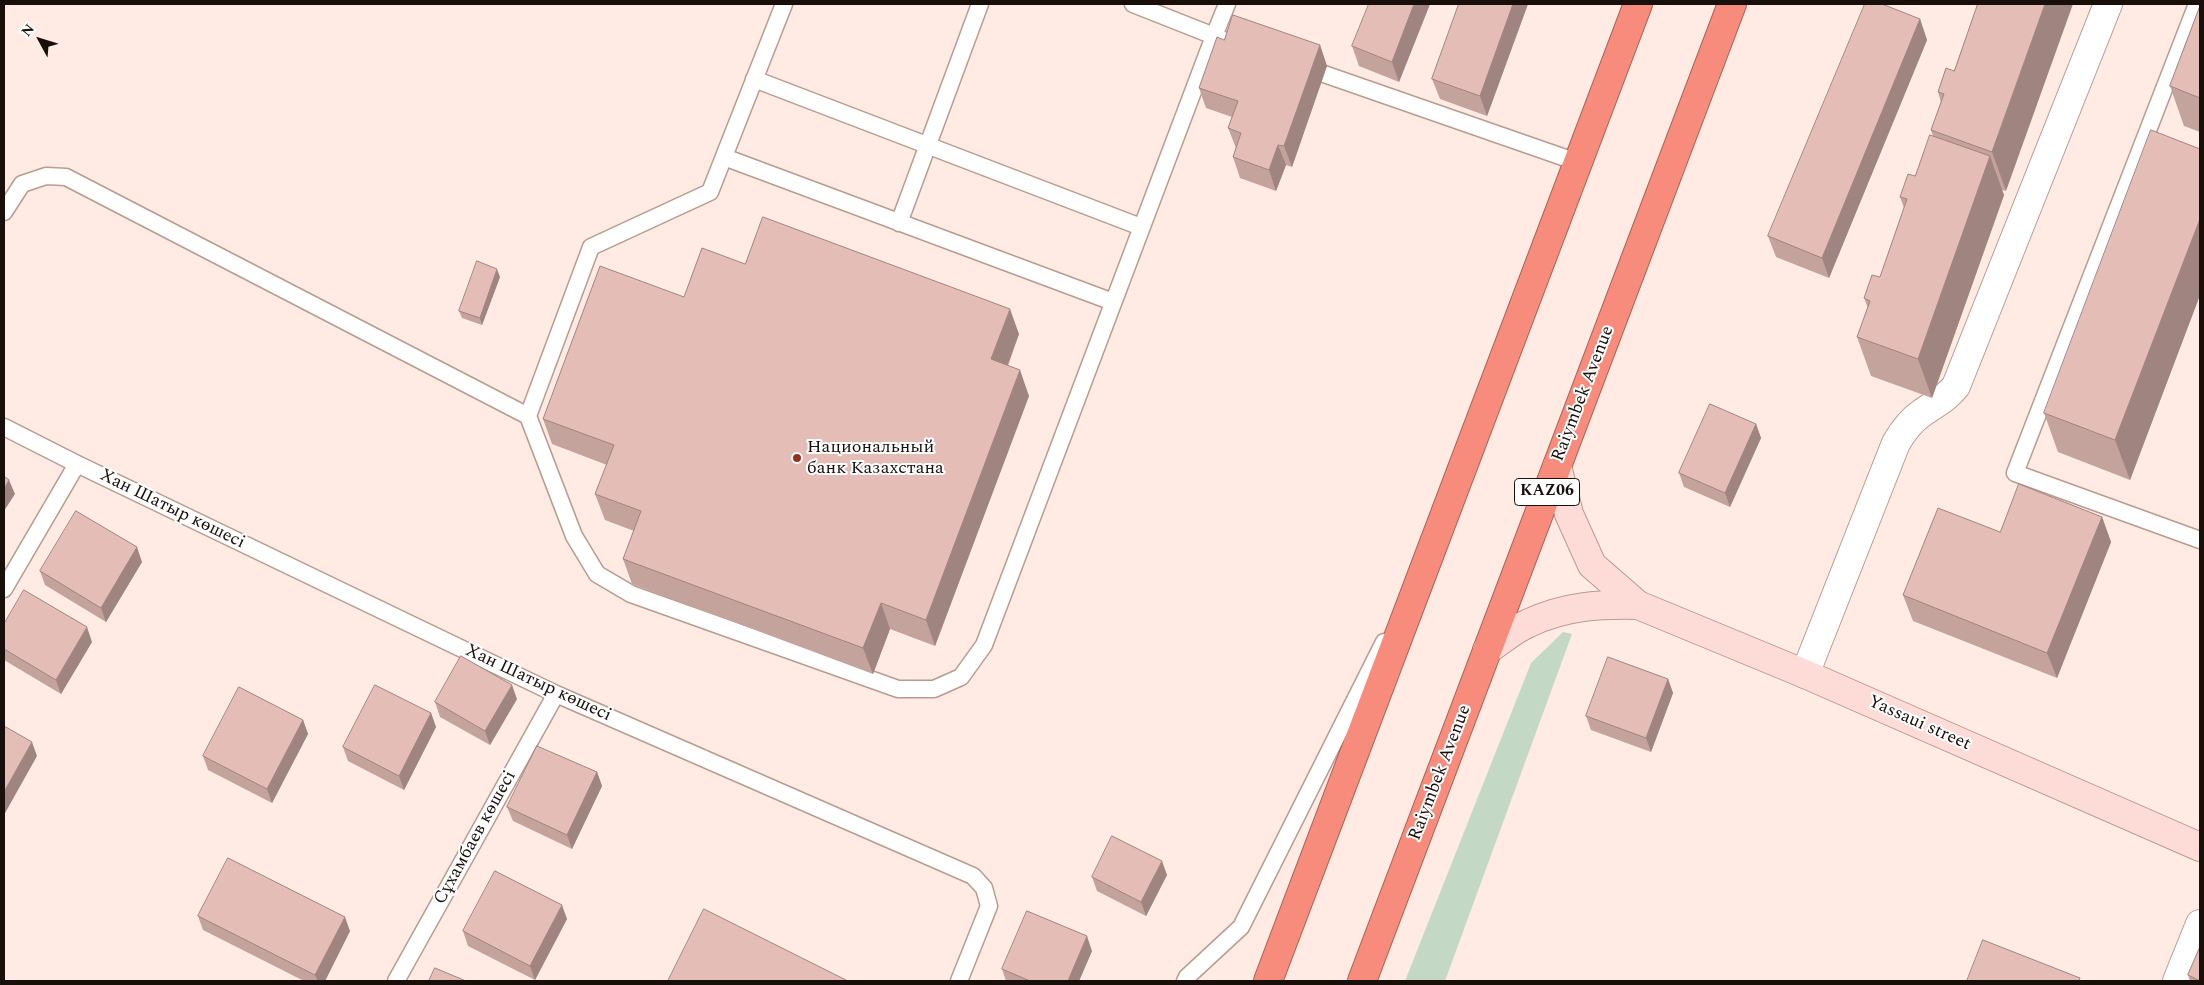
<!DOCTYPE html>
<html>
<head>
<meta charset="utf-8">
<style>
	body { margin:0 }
	#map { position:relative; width:2204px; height:985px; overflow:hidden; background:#ffebe4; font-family:Spectral,serif }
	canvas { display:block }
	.frame { position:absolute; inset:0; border:5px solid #180e0a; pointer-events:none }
	.north { position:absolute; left:15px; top:15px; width:50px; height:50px; -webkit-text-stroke:4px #fff; paint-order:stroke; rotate:309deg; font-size:14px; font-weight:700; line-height:20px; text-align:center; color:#180e0a }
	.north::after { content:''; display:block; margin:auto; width:18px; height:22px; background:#180e0a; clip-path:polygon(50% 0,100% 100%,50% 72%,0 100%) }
</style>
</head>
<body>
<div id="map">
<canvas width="2204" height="985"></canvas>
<div class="frame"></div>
<div class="north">N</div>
</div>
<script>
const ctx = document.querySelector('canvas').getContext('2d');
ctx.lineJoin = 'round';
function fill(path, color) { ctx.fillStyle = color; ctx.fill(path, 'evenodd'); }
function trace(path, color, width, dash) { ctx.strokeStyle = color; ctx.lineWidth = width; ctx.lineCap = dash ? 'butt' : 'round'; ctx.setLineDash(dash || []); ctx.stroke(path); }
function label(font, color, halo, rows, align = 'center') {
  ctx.font = font + ' Spectral,serif'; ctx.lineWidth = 4; ctx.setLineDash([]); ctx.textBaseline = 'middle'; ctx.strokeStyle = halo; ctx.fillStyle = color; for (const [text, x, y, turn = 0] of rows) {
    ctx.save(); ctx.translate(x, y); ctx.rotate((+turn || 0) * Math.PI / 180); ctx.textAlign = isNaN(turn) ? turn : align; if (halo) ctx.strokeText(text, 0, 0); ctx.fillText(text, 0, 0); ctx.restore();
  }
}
fill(new Path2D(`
	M1563 632 1572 634 1445 981H1405L1531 663Z`), '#c3d9c5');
const lane = new Path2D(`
	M784 4 710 192 591 247 528 416 574 536 597 574 631 594 898 689H934L961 677 984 645 1214 36 1235 45
	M1133 4 1214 36 1227 4
	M2197 4 2015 473 2200 540
	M1324 74 1577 162
	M754 79 1141 227
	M724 157 1113 302
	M4 212 22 184 46 176 66 177 528 416
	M899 223 980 4
	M4 427 77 464 556 694 973 876 984 888 989 906 959 981
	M4 589 77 464
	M396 981 556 694
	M1185 981 1187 977 1241 927 1384 642`);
const street = new Path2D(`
	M1805 674 1896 443C1903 431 1910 421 1922 413 1934 404 1946 399 1956 386L2108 4
	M2177 981 2200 924`);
const secondary = new Path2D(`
	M1557 466 1569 514 1592 565 1638 605 1805 674 2200 847
	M1487 650C1501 641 1514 629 1529 623 1565 606 1599 604 1638 605`);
const highway = new Path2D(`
	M1268 981 1638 4
	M1362 981 1732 4`);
trace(lane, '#ba9b90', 19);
trace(street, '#ba9b90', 30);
trace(secondary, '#ba9b90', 30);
trace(highway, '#a96054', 30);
trace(lane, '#fff', 16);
trace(street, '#fff', 28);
trace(secondary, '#fddcd8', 28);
trace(highway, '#f78c7c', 28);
fill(new Path2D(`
	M1430 4 1399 82 1359 66 1352 46Z
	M1459 4H1528L1487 116 1440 99 1432 79Z
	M1978 4 2006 191 2002 190 2004 195 1932 398 1871 376 1857 337 1868 308 1864 298 1880 277 1904 208 1900 197 1915 176 1933 136 1931 130 1941 102 1938 92 1954 71Z
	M2200 6V132L2184 126 2170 86Z
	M1920 19 1927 40 1829 278 1776 257 1768 236Z
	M1224 40 1320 45 1327 66 1292 167 1286 165 1276 191 1240 178 1233 157 1236 148 1228 128 1232 117 1206 108 1199 88Z
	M2200 149V295L2130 480 2058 452 2044 413Z
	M745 264 1019 334 1008 366 1029 396 935 646 890 629 873 674 632 584 623 559 634 531 605 520 595 494 607 465 552 444 543 419 684 297Z
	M500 277 482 325 462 318 459 311Z
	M1756 424 1761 438 1730 507 1684 487 1679 473Z
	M2102 517 2111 542 2057 678 1913 621 1903 595 2000 532Z
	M142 562 106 622 45 585 40 571Z
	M4 624 92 642 61 694 4 660Z
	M1668 679 1673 693 1651 752 1591 730 1586 716Z
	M517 699 490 745 440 717 435 702Z
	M431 713 436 727 404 790 348 761 343 747Z
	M303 720 308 734 272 803 208 770 203 756Z
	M597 772 602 786 572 849 513 821 507 807Z
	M1167 875 1146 916 1097 891 1092 877Z
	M198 916 350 931 325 981H304L203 930Z
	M567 919 535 980 468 946 463 931Z
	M2200 947V981H2190L2188 975Z
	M1092 951 1079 981H1006L1002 969Z`), '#c5a39d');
fill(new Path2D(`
	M1414 4H1430L1399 82 1392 62Z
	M1513 4H1528L1487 116 1480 96Z
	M2045 4H2073L2006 191 1992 152Z
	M1920 19 1927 40 1829 278 1822 258Z
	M1320 45 1327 66 1292 167 1284 146Z
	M1278 145 1286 165 1276 191 1269 170Z
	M1990 156 2004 195 1932 398 1918 359Z
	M2200 219V295L2130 480 2115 440Z
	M497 269 500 277 482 325 480 318Z
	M1010 309 1019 334 1000 385 991 359Z
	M1020 370 1029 396 935 646 926 620Z
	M1756 424 1761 438 1730 507 1725 493Z
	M9 480 15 494 4 511V489Z
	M2102 517 2111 542 2057 678 2047 653Z
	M137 547 142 562 106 622 101 608Z
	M881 603 890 629 873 674 863 648Z
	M87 627 92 642 61 694 56 680Z
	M1668 679 1673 693 1651 752 1646 738Z
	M512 685 517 699 490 745 485 731Z
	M431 713 436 727 404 790 399 776Z
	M303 720 308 734 272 803 267 789Z
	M32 742 37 756 4 815V792Z
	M597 772 602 786 572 849 567 835Z
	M1162 861 1167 875 1146 916 1141 902Z
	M562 905 567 919 535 980 530 966Z
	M345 917 350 931 325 981H318L315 975Z
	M1087 936 1092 951 1079 981H1068Z`), '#a08480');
const building = new Path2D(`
	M1369 4H1414L1392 62 1352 46Z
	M1459 4H1513L1480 96 1432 79Z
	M1865 4H1882L1920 19 1822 258 1768 236Z
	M1978 4H2045L1992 152 1931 130 1944 94 1938 92 1946 68 1954 71Z
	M2200 6V98L2170 86Z
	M1233 15 1320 45 1284 146 1278 145 1269 170 1233 157 1241 133 1228 128 1238 101 1199 88 1217 37 1224 40Z
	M2151 130 2200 149V219L2115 440 2044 413Z
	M1930 135 1990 156 1918 359 1857 337 1870 301 1864 298 1872 275 1880 277 1907 199 1900 197 1908 174 1915 176Z
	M763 217 1010 309 991 359 1020 370 926 620 881 603 863 648 623 559 641 511 595 494 614 445 543 419 600 266 684 297 702 248 745 264Z
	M477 261 497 269 480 318 459 311Z
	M1710 404 1756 424 1725 493 1679 473Z
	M4 476 9 480 4 489Z
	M2019 484 2102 517 2047 653 1903 595 1938 508 2000 532Z
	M76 511 137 547 101 608 40 571Z
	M24 590 87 627 56 680 4 649V624Z
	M461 656 512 685 485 731 435 702Z
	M1608 657 1668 679 1646 738 1586 716Z
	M375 685 431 713 399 776 343 747Z
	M239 687 303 720 267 789 203 756Z
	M4 726 32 742 4 792Z
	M537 746 597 772 567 835 507 807Z
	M1112 836 1162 861 1141 902 1092 877Z
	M228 858 345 917 315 975 198 916Z
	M495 871 562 905 530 966 463 931Z
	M704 909 848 981H668Z
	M1027 911 1087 936 1068 981H1030L1002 969Z
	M1983 940 2080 978 2079 981H1967Z
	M2200 947V981L2188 975Z
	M435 968 466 981H429Z`);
fill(building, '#e5bdb7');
trace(building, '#a08480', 1);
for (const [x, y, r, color] of [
	[797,458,5,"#992f1d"]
]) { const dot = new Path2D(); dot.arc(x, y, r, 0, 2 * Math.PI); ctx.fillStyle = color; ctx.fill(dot); trace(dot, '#fff', 2); }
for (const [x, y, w] of [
	[1547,492,65]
]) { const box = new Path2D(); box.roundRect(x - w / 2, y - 13.5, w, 27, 4); ctx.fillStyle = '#fff'; ctx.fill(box); trace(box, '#180e0a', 1); }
label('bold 16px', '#180e0a', null, [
	["KАZ06",1547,492]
]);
label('18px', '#180e0a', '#fff', [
	["Raiymbek Avenue",1584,394,-69],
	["Хан Шатыр көшесі",172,510,26],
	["Хан Шатыр көшесі",538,684,25],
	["Yassaui street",1919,724,24],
	["Raiymbek Avenue",1441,773,-69],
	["Сұхамбаев көшесі",476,838,-61]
]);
label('18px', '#180e0a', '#fff', [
	["Национальный",807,448],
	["банк Казахстана",807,469]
], 'left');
</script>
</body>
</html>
